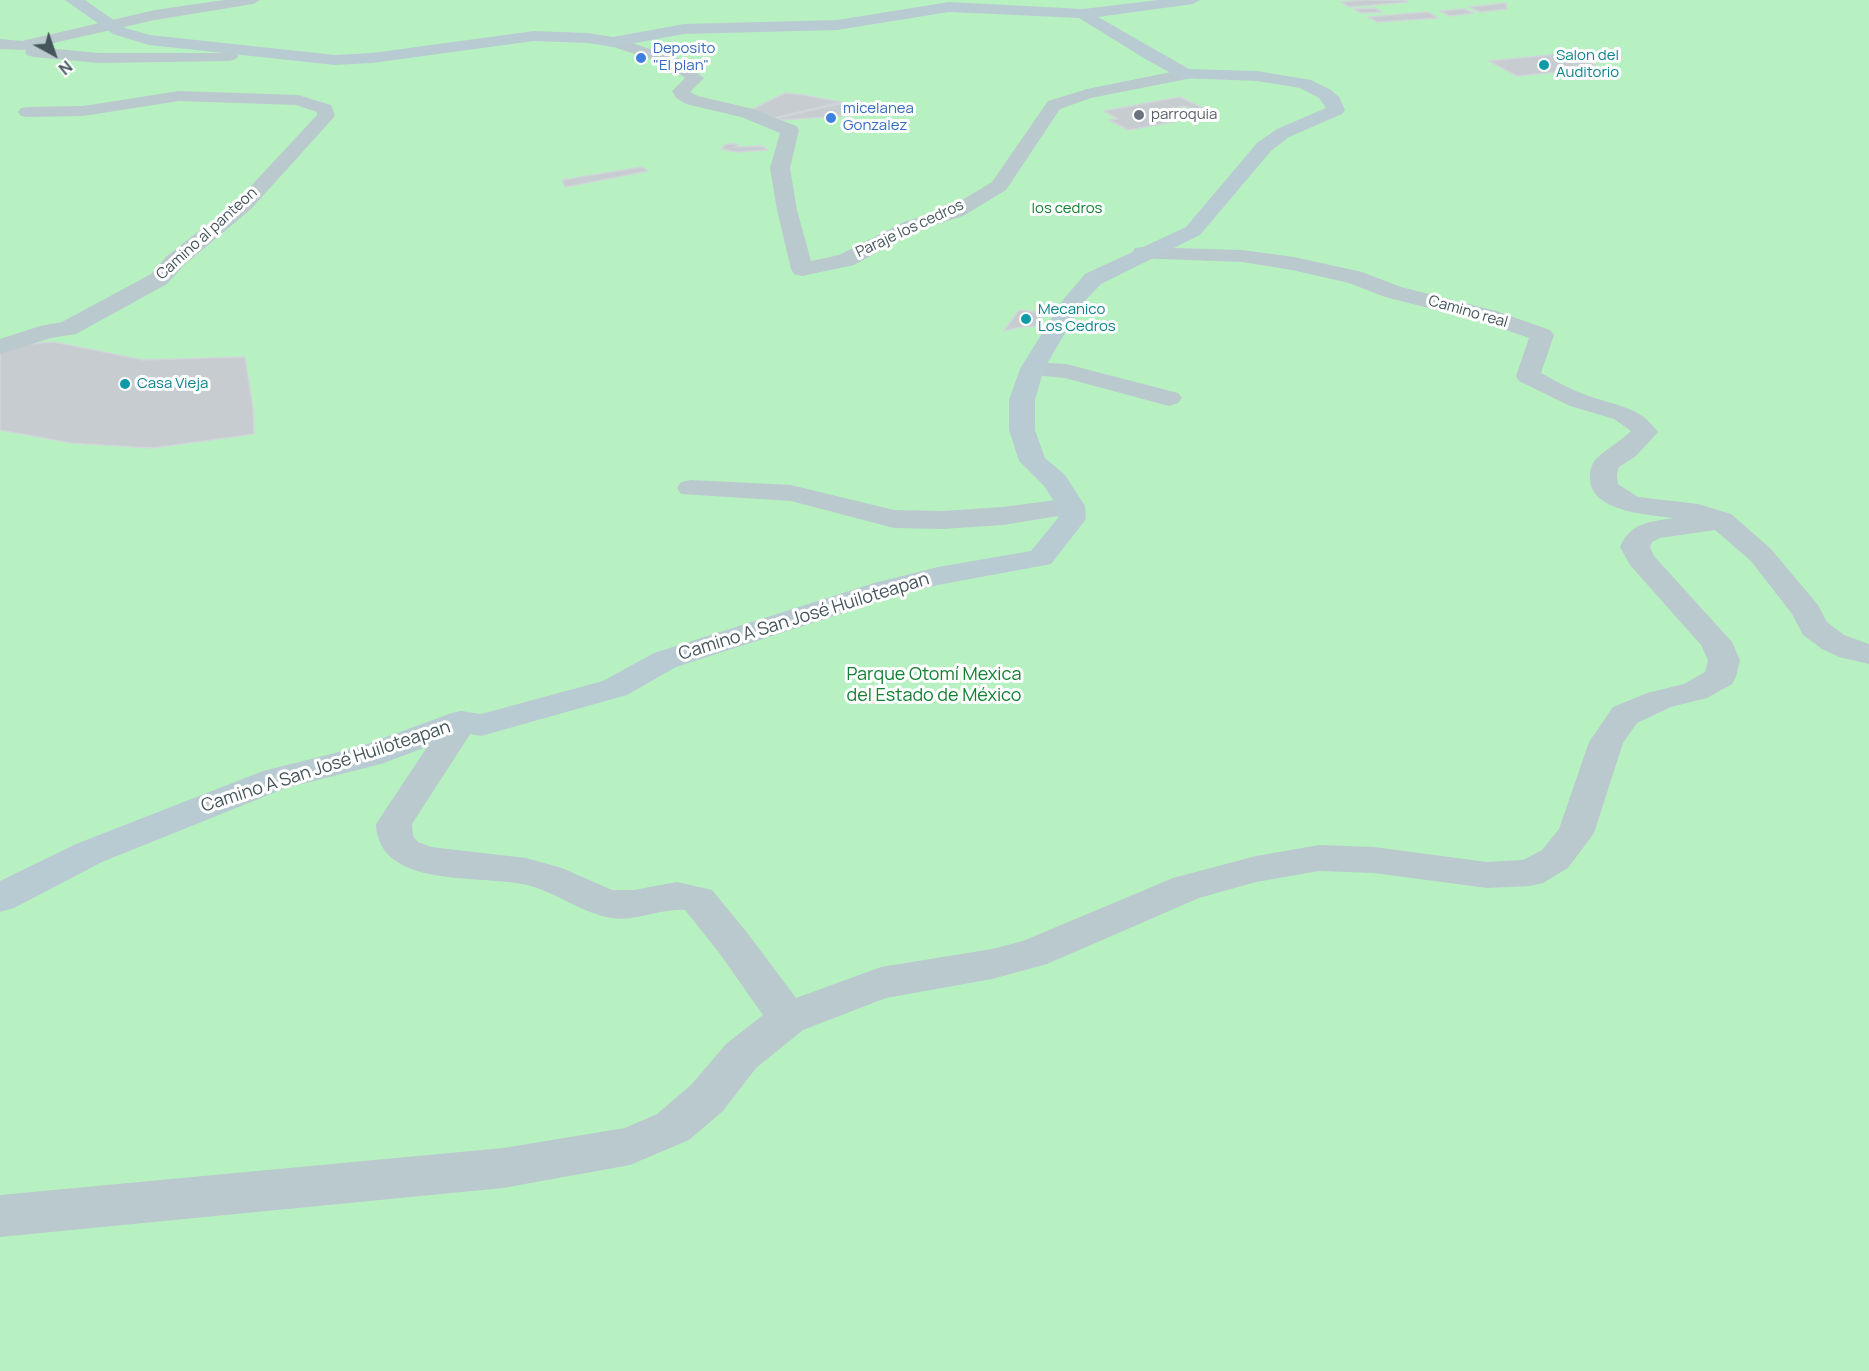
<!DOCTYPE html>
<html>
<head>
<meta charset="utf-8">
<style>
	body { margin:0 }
	#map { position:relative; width:1869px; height:1371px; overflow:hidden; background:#f0eded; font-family:Manrope,sans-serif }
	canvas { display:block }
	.north { position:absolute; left:24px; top:24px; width:60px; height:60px; -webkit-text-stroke:4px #fff; paint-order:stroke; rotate:140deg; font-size:16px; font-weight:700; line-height:24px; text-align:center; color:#44555b }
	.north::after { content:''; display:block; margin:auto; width:21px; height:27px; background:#44555b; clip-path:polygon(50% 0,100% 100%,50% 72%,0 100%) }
</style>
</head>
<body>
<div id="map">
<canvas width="1869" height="1371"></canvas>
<div class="north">N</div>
</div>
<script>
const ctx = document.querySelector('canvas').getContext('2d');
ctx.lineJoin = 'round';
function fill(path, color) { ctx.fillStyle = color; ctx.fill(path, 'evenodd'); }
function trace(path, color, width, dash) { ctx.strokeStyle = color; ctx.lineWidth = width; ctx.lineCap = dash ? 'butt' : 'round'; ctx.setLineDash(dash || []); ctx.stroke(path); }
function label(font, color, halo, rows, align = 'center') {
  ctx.font = font + ' Manrope,sans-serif'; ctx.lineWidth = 6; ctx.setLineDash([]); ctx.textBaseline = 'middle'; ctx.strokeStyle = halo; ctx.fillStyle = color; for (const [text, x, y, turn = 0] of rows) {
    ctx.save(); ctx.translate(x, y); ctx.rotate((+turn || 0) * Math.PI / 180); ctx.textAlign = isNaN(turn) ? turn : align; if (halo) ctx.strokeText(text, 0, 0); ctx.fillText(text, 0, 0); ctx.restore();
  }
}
fill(new Path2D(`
	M0 0H1869V1371H0Z`), '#b8f1c1');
const building = new Path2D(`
	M1366 0H1404L1408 2 1349 7 1341 2Z
	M1506 3 1507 9 1480 12 1469 7Z
	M1375 8 1382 12 1361 13 1354 9Z
	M1464 9 1474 13 1450 16 1440 11Z
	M1428 12 1438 18 1377 22 1368 17Z
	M1571 53 1600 68 1517 76 1489 61Z
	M785 93 803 95 841 102 774 118 749 111Z
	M1180 97 1203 108 1193 110 1185 106 1159 111 1178 121 1128 130 1109 120 1118 119 1104 111Z
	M843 103 863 110 856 115 780 120 778 118Z
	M726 144H738L735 147 762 146 768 150 736 152 721 149Z
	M642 167 648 171 565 187 562 180Z
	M1019 310 1044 313 1034 327 1025 326 1004 331Z
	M54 342 143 360 245 357 253 408 254 434 152 448 72 443 0 430V349L7 346Z`);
fill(building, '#c6ccd0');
trace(building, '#d0d5d9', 1.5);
fill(new Path2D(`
	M224 0H260L253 4 155 20 36 47 99 53H236L238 56 236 59 230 61 99 63 33 57 27 55 25 52 26 50 0 49V39L22 41 155 10Z
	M613 37 678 58 704 78 690 92 698 96 753 109 796 126 799 130 790 168 797 210 811 261 839 255 904 222 949 208 992 182 1048 101 1087 89 1186 69 1194 74 1192 78 1091 98 1060 109 1006 190 963 216 918 230 854 265 802 276 794 274 791 269 777 210 770 168 780 133 741 117 686 104 676 98 672 91 685 78 666 64 607 45 605 42 607 39Z
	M179 91 298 95 331 105 335 116 251 209 183 266 167 284 76 334 51 338 0 354V339L40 326 62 322 151 274 167 256 237 201 317 115V112L296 105 179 101 83 116 27 117 21 116 18 112 21 108 27 107 83 106Z
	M1143 247 1242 250 1294 257 1362 272 1401 287 1496 311 1550 330 1554 335 1541 373C1557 382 1572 390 1589 396 1616 406 1640 406 1658 432L1636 456 1619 467 1617 474 1618 484 1638 497 1698 504 1731 514 1771 549 1818 605 1827 622 1844 635 1869 644V664L1839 657 1822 649 1803 635 1792 614 1751 561 1715 530 1660 538 1652 542 1650 547 1654 556 1732 642 1740 660 1736 677 1732 684 1707 698 1671 707 1637 723 1623 743 1594 833 1568 868 1543 883 1530 886 1487 888 1374 873 1319 871 1256 882 1199 898 1047 964 992 979 886 998 803 1030 756 1068 723 1111 689 1140 630 1165 503 1188 0 1237V1195L503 1148 625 1128 657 1114 691 1085 726 1044 763 1015 717 950 685 910C660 908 637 922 612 918 581 913 556 892 527 885 482 874 378 890 376 824L449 714 461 711 473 714 478 722 412 824 413 836 418 842 431 847 526 858 562 868 612 890H634L677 882 712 890 745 930 796 998 881 967 992 949 1023 941 1173 878 1256 856 1319 845 1374 847 1487 862 1523 860 1542 850 1559 829 1589 742 1613 707 1647 693 1684 684 1705 672 1708 660 1701 645 1630 565 1620 547C1631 522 1649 522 1674 518 1650 515 1592 512 1590 480 1589 472 1592 463 1597 458 1606 449 1620 442 1631 431L1614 419 1570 406 1519 381 1516 376 1529 338 1480 321 1385 297 1349 283 1292 270 1242 262 1135 258 1132 253 1135 248Z
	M1032 362 1066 364 1178 393 1182 398 1178 403 1169 406 1065 378 1023 374 1020 369 1023 364Z
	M691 480 791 485 894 510 942 511 1003 507 1071 498 1081 500 1085 506 1081 512 1071 514 1003 525 942 529 894 528 791 501 681 494 677 488 681 482Z`), '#bac9cd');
fill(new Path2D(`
	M65 0H85L125 28 150 35 335 55 372 53 534 31 588 33 613 37 684 24 837 20 949 2 1083 9 1158 0H1200L1193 4 1098 17 1189 69 1257 71 1311 80 1331 90 1339 97 1345 110 1342 114 1289 137 1271 151 1200 235 1101 284 1082 304 1044 369 1035 400V430L1045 458 1065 475 1085 506 1086 519 1051 564 938 585 896 596 676 667 627 695 481 736 464 733 381 764 286 788 102 862 14 908 0 912V881L76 844 263 771 359 747 449 714 461 711 481 714 603 681 654 653 874 583 938 567 1031 551 1058 518 1057 506 1044 486 1019 461 1009 430V400L1020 369 1062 301 1085 274 1186 227 1257 143 1277 129 1326 108 1319 98 1300 88 1257 81 1180 78 1147 60 1079 18 949 12 837 30 684 34 613 47 588 43 534 41 372 63 335 65 149 45 113 34Z`), '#b9cbd2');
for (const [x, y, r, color] of [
	[641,58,6,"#3f7fe0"],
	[1544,65,6,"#0f9aa8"],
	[1139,115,6,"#6b7280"],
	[831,118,6,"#3f7fe0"],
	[1026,319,6,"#0f9aa8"],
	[125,384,6,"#0f9aa8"]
]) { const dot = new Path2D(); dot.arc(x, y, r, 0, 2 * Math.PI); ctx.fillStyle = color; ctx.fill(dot); trace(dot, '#fff', 2); }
label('15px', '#366cbe', '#fff', [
	["Deposito",653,49],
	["\"El plan\"",653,66],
	["micelanea",843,109],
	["Gonzalez",843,126]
], 'left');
label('15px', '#0d838f', '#fff', [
	["Salon del",1556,56],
	["Auditorio",1556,73],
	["Mecanico",1038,310],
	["Los Cedros",1038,327],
	["Casa Vieja",137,384]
], 'left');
label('15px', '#5b616d', '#fff', [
	["parroquia",1151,115]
], 'left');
label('15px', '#128031', '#fff', [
	["los cedros",1067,209]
]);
label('15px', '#44555b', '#fff', [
	["Paraje los cedros",910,229,-25],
	["Camino al panteon",207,234,-42],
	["Camino real",1468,312,16]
]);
label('18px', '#44555b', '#fff', [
	["Camino A San José Huiloteapan",804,617,-17],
	["Camino A San José Huiloteapan",326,767,-18]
]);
label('18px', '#128031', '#fff', [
	["Parque Otomí Mexica",934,675],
	["del Estado de México",934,696]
]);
</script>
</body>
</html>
